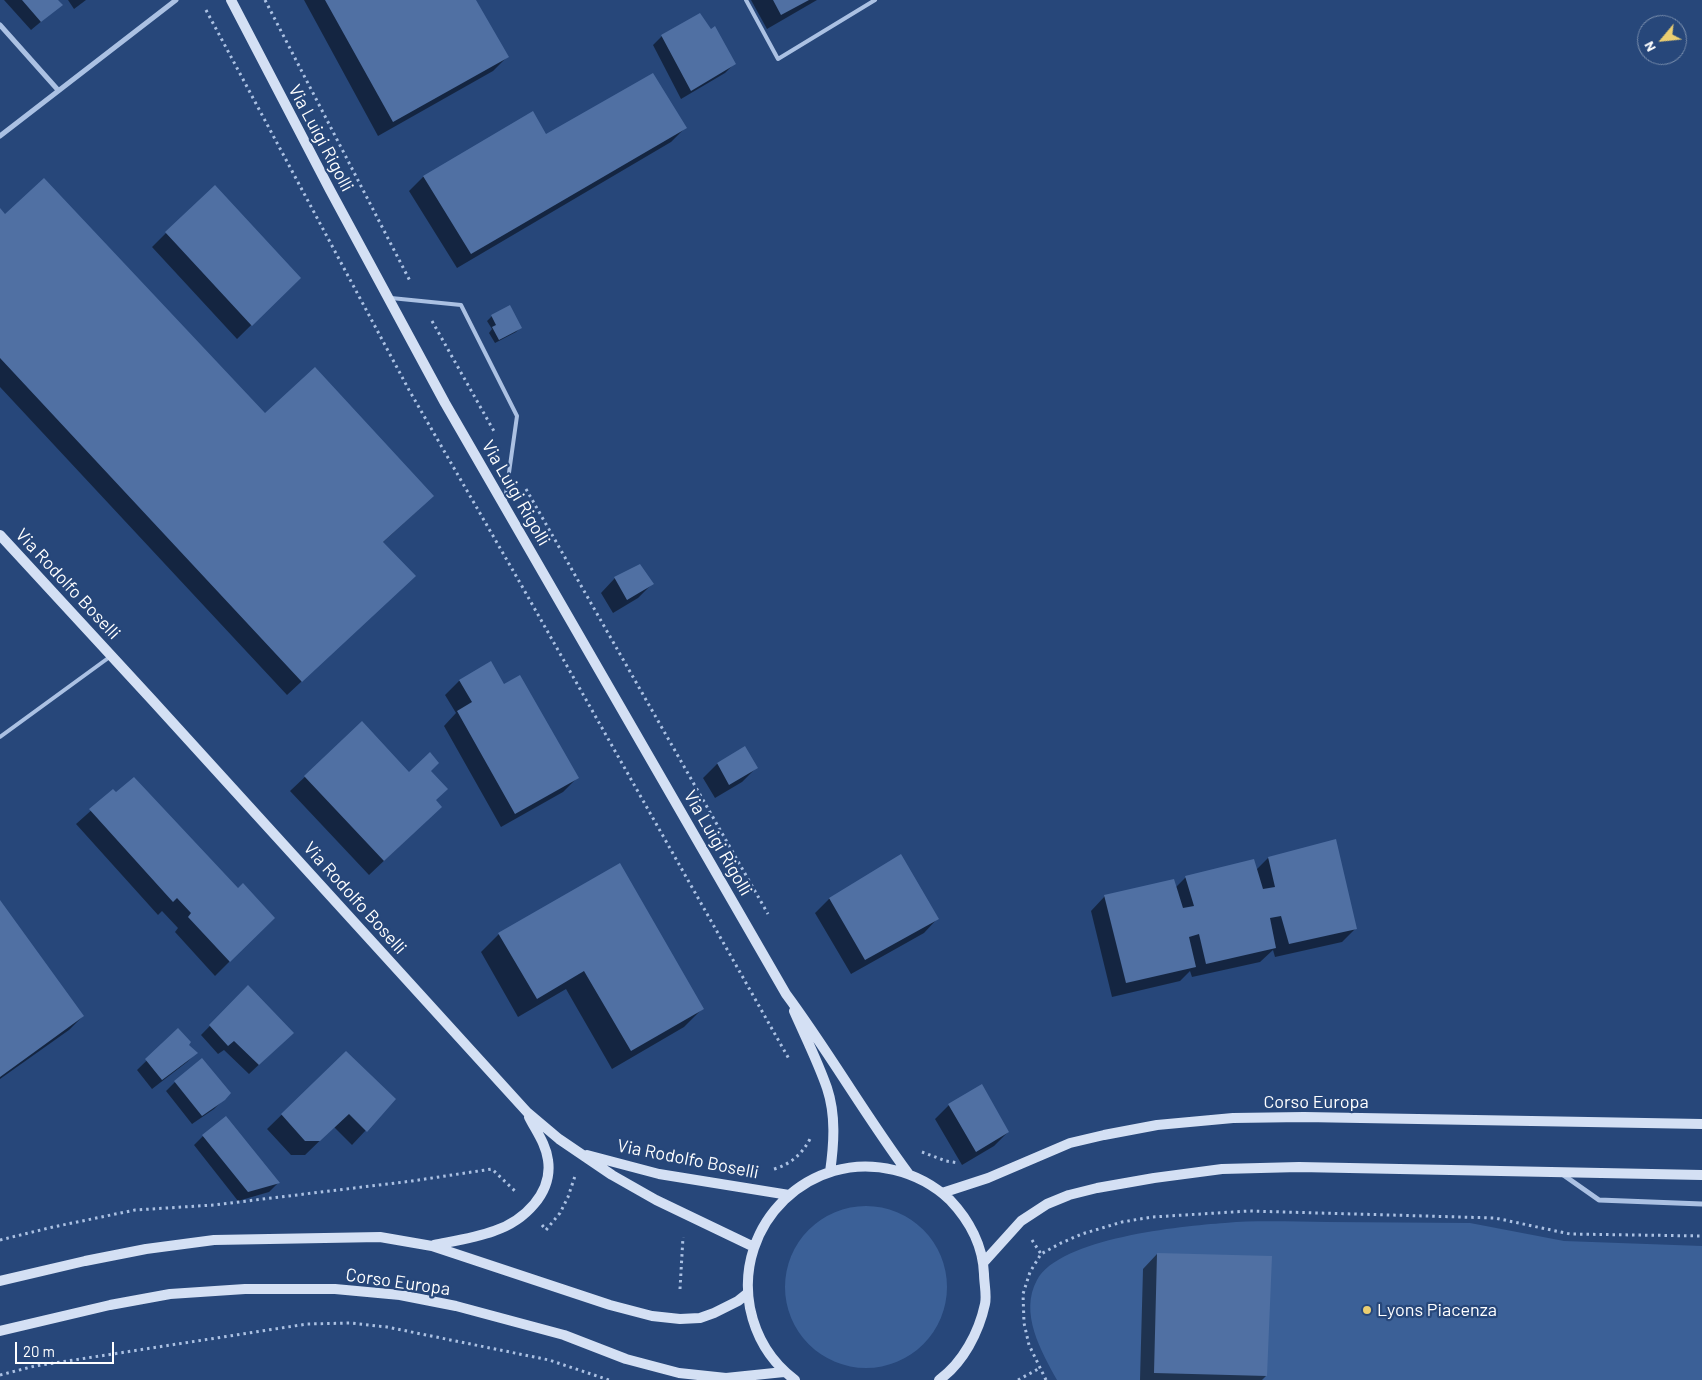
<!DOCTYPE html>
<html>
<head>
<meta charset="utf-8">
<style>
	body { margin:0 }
	#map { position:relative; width:1702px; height:1380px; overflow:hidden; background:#27477a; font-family:Barlow,sans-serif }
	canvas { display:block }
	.north { position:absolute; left:1637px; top:15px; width:50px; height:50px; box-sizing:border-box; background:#27477a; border:1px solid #7d91af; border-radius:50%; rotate:242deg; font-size:14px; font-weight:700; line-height:20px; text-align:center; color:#fff }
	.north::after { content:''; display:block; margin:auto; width:18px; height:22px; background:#ebce71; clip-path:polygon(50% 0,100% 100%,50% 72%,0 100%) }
	.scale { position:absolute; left:15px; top:1342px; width:99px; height:22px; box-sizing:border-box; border:2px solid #fff; border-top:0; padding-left:6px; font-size:15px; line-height:18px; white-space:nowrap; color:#fff; -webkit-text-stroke:4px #27477a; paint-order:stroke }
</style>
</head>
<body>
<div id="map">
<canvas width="1702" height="1380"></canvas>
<div class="north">N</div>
<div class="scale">20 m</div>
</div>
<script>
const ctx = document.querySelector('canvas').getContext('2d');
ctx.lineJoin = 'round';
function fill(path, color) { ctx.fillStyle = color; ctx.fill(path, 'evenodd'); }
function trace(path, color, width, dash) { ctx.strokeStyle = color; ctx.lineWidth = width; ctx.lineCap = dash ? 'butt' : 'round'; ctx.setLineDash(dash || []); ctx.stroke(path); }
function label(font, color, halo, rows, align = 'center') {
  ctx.font = font + ' Barlow,sans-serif'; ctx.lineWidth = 4.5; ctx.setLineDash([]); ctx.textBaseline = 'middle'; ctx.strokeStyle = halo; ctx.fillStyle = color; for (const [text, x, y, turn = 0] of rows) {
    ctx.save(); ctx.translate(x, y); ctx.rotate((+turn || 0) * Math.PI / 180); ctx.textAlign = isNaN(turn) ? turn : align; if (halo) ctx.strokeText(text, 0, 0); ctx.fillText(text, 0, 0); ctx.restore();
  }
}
fill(new Path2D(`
	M785 1287a81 81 0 1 1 162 0a81 81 0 1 1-162 0Z
	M1328 1222 1470 1223 1564 1241 1702 1246V1380H1057C1041 1351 1019 1313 1037 1280 1060 1238 1181 1226 1225 1223 1259 1220 1294 1222 1328 1222Z`), '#3b6097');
fill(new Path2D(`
	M4 0H56L61 5 31 30Z
	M68 0H86L74 9Z
	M304 0H475L507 57 493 71 378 136Z
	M751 0H817L767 29Z
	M662 36 734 64 725 73 681 99 653 45Z
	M532 113 546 136 685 128 671 142 457 268 409 191 423 177Z
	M0 210 5 215 265 415 418 510 382 543 400 590 287 695 0 387Z
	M166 233 299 278 237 339 152 247Z
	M492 316 520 328 516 332 495 343 489 333 492 329 487 321Z
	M615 578 652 584 638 598 613 613 601 593Z
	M491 663 503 686 577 778 563 792 501 827 444 726 456 713 445 695 459 681Z
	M362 723 409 774 429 771 434 801 426 821 369 875 290 791Z
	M744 748 757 767 742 782 715 798 703 778 717 764Z
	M113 791 273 918 215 976 175 932 178 928 162 911 158 915 76 824Z
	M900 856 938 918 924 933 851 974 815 913 829 899Z
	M1268 858 1356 928 1342 942 1275 957 1273 950 1260 962 1192 977 1190 971 1180 981 1112 997 1091 911 1105 896 1175 888 1185 878 1253 861 1256 870Z
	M0 902 83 1016 69 1030 0 1079Z
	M499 934 703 1008 684 1027 612 1069 566 989 518 1017 481 952Z
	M248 987 283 1042 249 1074 224 1050 218 1054 201 1035Z
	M178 1030 188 1045 196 1053 187 1062 152 1089 137 1070Z
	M346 1052 395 1099 352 1145 334 1127 305 1155H291L267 1129Z
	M175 1082 230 1093 214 1109 192 1124 166 1091Z
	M949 1105 1008 1132 994 1146 962 1165 935 1119Z
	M203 1136 278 1183 269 1192 238 1201 194 1145Z
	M1157 1254 1266 1376 1262 1380H1140L1143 1269Z`), '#0007');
fill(new Path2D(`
	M22 0H58L63 5 41 22Z
	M325 0H476L509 57 393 122Z
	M773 0H809L781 15Z
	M700 13 711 29 715 26 736 64 691 91 661 35Z
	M653 73 687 128 471 254 423 176 533 111 546 134Z
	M44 178 265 413 315 367 434 496 383 542 416 576 302 682 0 358V208L5 214Z
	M215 185 301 278 252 326 165 232Z
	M510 305 522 328 499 340 492 327 496 325 491 315Z
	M640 564 654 584 627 600 614 577Z
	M491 661 504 684 520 675 579 778 515 814 457 711 472 702 459 680Z
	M362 721 409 772 430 752 439 763 431 771 448 789 436 800 442 807 384 861 304 776Z
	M745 746 758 768 729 785 717 763Z
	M134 777 238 888 243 883 275 918 230 962 188 917 191 913 177 898 173 902 89 809 113 789 116 792Z
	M1336 839 1357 929 1289 944 1281 916 1270 918 1276 948 1206 964 1199 934 1189 937 1196 967 1126 983 1104 895 1174 879 1183 908 1194 906 1185 876 1254 859 1263 889 1275 887 1268 857Z
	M901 854 939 919 865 960 829 898Z
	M620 863 704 1009 631 1051 584 971 537 999 498 933Z
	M0 900 84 1016 0 1077Z
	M248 985 294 1033 259 1065 234 1041 228 1046 209 1025Z
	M178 1028 191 1042 189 1045 198 1053 162 1080 145 1059Z
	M346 1051 396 1099 367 1132 349 1114 320 1141H305L281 1114Z
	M202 1058 231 1093 225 1100 202 1116 174 1081Z
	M982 1084 1009 1132 976 1152 948 1104Z
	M226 1116 280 1183 248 1192 202 1135Z
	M1157 1253 1272 1256 1267 1376 1154 1373Z`), '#5070a3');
trace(new Path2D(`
	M265 0 410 281
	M206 10 409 390 519 581 789 1059
	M432 321 495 433
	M526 489 768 914
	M922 1152 946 1161 959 1163
	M774 1169C791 1164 802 1154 810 1139
	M542 1225 546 1230 560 1213 568 1197 575 1176
	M0 1240 53 1227 135 1210 214 1205 412 1181 492 1169 515 1191
	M1032 1240 1041 1254
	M680 1289 683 1237
	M0 1375 35 1366 307 1324 350 1323 387 1327 549 1360 609 1380
	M1018 1380 1040 1368
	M1046 1380 1029 1345 1024 1323 1023 1294 1030 1272 1041 1254 1061 1243 1082 1234 1122 1222 1152 1217 1249 1211 1495 1218 1570 1234 1702 1236`), '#abc1e3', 3, [2.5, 4]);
trace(new Path2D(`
	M746 0 778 59 875 0
	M391 298 461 305 517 416 505 501
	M0 737 111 656`), '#abc1e3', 4);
trace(new Path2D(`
	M0 25 58 90
	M0 136 176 0
	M1562 1174 1599 1200 1702 1204`), '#abc1e3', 5);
trace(new Path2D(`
	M231 0 330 190 445 403 786 994C829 1052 865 1115 908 1173
	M0 535 153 701 527 1112 559 1139 612 1175 656 1200 754 1247
	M794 1011C805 1036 818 1062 827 1088 836 1115 834 1144 830 1172
	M587 1155 659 1174 789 1195
	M942 1193 988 1178 1070 1143 1104 1135 1157 1125 1233 1118 1304 1117 1702 1124
	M434 1245C454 1241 475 1238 494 1231 524 1221 553 1193 548 1160 546 1144 536 1131 529 1117
	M984 1262 1021 1221 1047 1204 1069 1195 1097 1188 1154 1178 1222 1169 1299 1167 1702 1175
	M0 1281 85 1261 146 1249 214 1240 380 1237 432 1246 610 1305 652 1316 680 1319 700 1318 714 1313 738 1301 748 1293
	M0 1331 110 1305 170 1294 245 1289H335L400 1295 456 1306 564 1335 626 1359 679 1373 726 1378 784 1372
	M795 1380C771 1362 756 1337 750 1308 734 1224 810 1149 894 1170 915 1175 934 1185 950 1200 969 1220 983 1246 984 1274 984 1283 987 1295 985 1304 979 1332 963 1363 939 1380`), '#d4e0f4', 10);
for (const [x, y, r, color] of [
	[1367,1310,5,"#ebce71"]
]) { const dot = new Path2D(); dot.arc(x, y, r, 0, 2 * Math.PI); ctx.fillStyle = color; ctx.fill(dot); trace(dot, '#27477a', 2); }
label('18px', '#fff', '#27477a', [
	["Via Luigi Rigolli",321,138,62],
	["Via Luigi Rigolli",516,493,60],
	["Via Rodolfo Boselli",68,584,47],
	["Via Luigi Rigolli",718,843,60],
	["Via Rodolfo Boselli",355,898,48],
	["Corso Europa",1316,1102],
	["Via Rodolfo Boselli",688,1159,11],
	["Corso Europa",398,1282,8]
]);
label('18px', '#fff', '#27477a', [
	["Lyons Piacenza",1377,1310]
], 'left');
</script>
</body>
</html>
